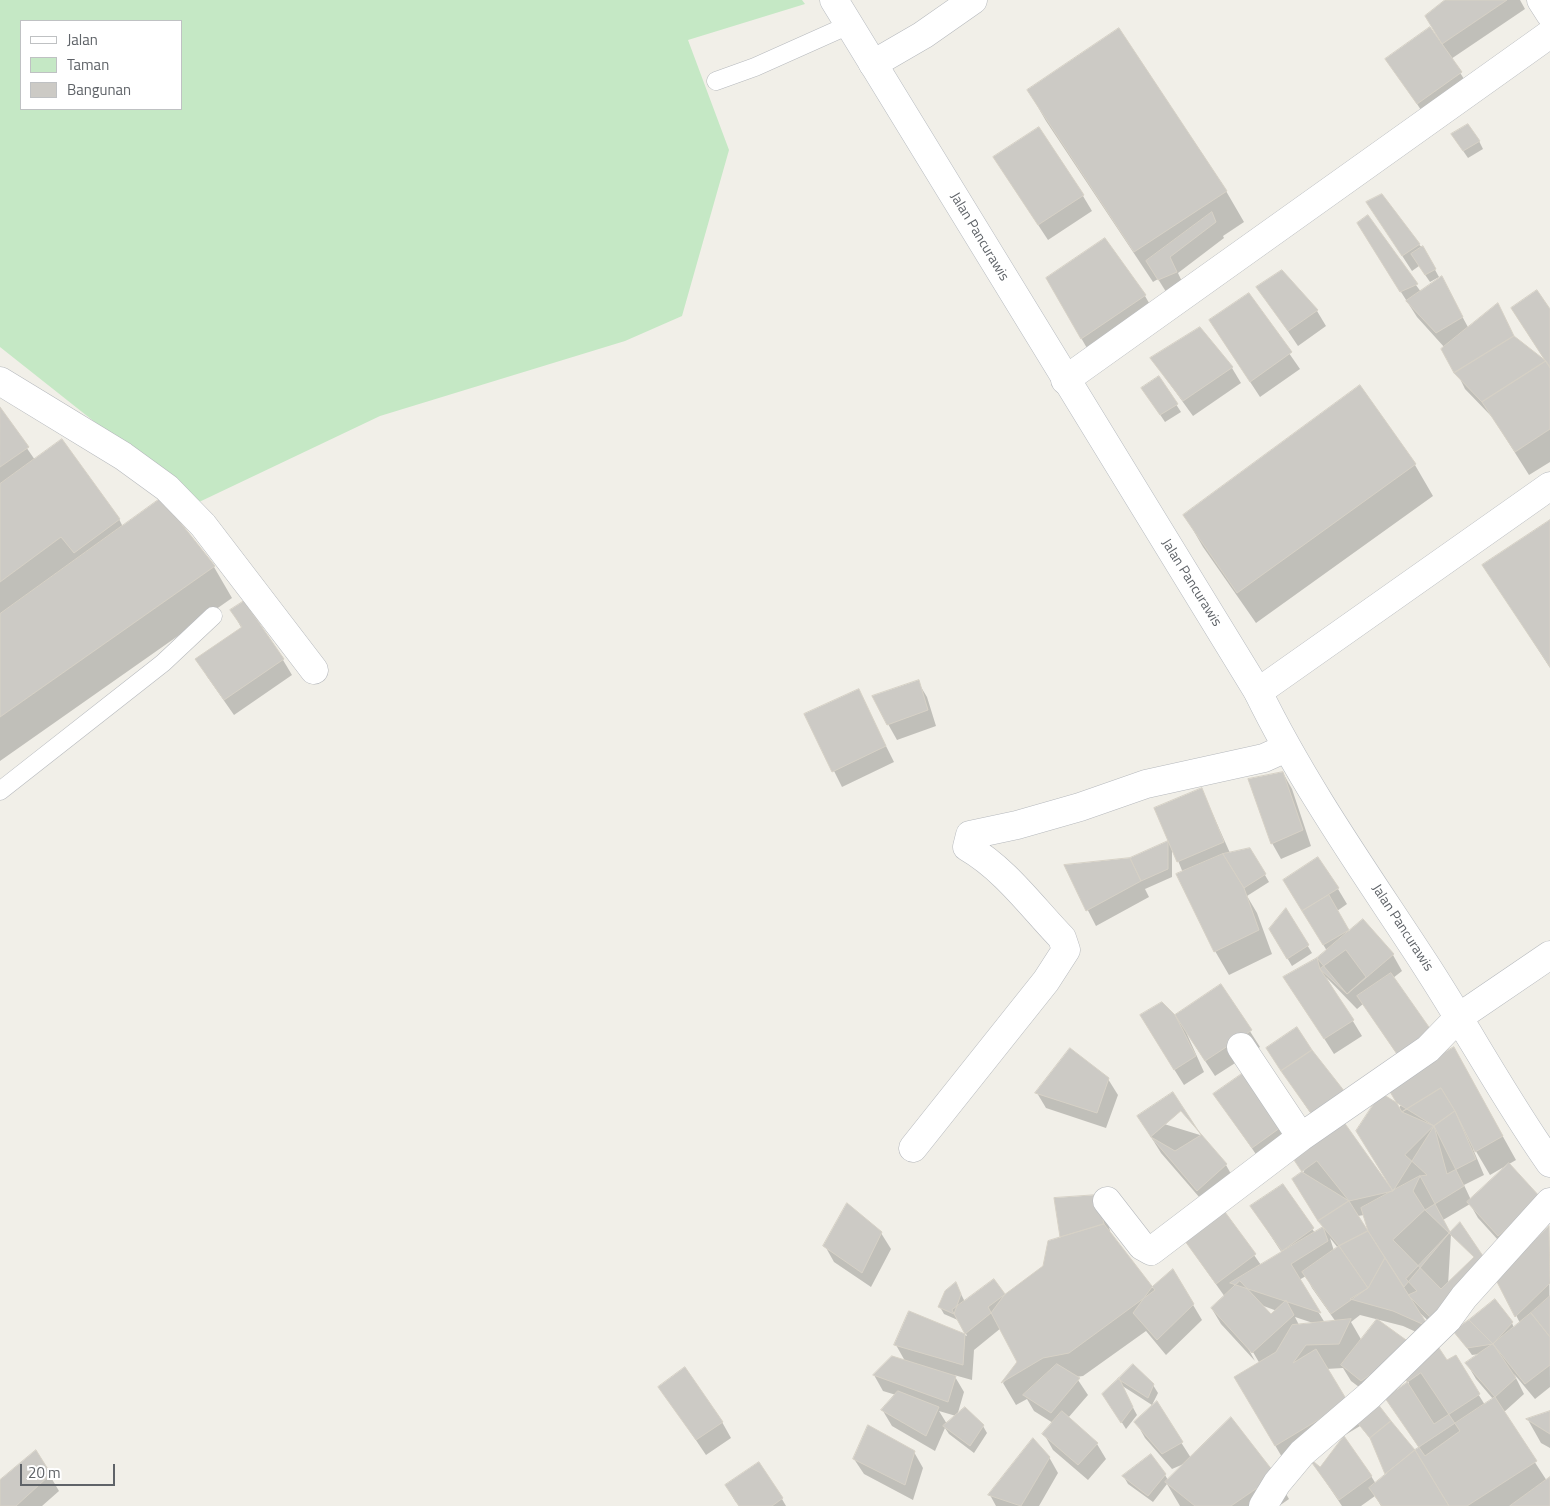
<!DOCTYPE html>
<html>
<head>
<meta charset="utf-8">
<style>
	body { margin:0 }
	#map { position:relative; width:1550px; height:1506px; overflow:hidden; background:#f1efe8; font-family:"Titillium Web",sans-serif }
	canvas { display:block }
	.legend { position:absolute; left:20px; top:20px; width:162px; height:90px; box-sizing:border-box; background:#fff; border:1px solid #bfc1c3; margin:0; padding:6px 9px; list-style:none; font-size:15px; color:#5f6368 }
	.legend li { display:flex; align-items:center; gap:10px; height:25px }
	.legend b { width:25px; border:1px solid #bfc1c3 }
	.scale { position:absolute; left:20px; top:1464px; width:95px; height:22px; box-sizing:border-box; border:2px solid #5f6368; border-top:0; padding-left:6px; font-size:15px; line-height:18px; white-space:nowrap; color:#5f6368; -webkit-text-stroke:4px #fff; paint-order:stroke }
</style>
</head>
<body>
<div id="map">
<canvas width="1550" height="1506"></canvas>
<ul class="legend">
<li><b style="height:6px;background:#fff"></b>Jalan</li>
<li><b style="height:14px;background:#c5e8c5"></b>Taman</li>
<li><b style="height:14px;background:#cccac5"></b>Bangunan</li>
</ul>
<div class="scale">20 m</div>
</div>
<script>
const ctx = document.querySelector('canvas').getContext('2d');
ctx.lineJoin = 'round';
function fill(path, color) { ctx.fillStyle = color; ctx.fill(path, 'evenodd'); }
function trace(path, color, width, dash) { ctx.strokeStyle = color; ctx.lineWidth = width; ctx.lineCap = dash ? 'butt' : 'round'; ctx.setLineDash(dash || []); ctx.stroke(path); }
function label(font, color, halo, rows, align = 'center') {
  ctx.font = font + ' "Titillium Web",sans-serif'; ctx.lineWidth = 4; ctx.setLineDash([]); ctx.textBaseline = 'middle'; ctx.strokeStyle = halo; ctx.fillStyle = color; for (const [text, x, y, turn = 0] of rows) {
    ctx.save(); ctx.translate(x, y); ctx.rotate((+turn || 0) * Math.PI / 180); ctx.textAlign = isNaN(turn) ? turn : align; if (halo) ctx.strokeText(text, 0, 0); ctx.fillText(text, 0, 0); ctx.restore();
  }
}
fill(new Path2D(`
	M0 0H802L805 4 688 40 729 150 682 316 625 341 380 416 197 503 0 347ZM21 21H181V109H21Z`), '#c5e8c5');
fill(new Path2D(`
	M1447 0H1520L1525 9 1451 59 1470 88 1427 119 1387 59 1442 42Z
	M1028 90 1226 191 1244 222 1223 236 1224 238 1178 273 1185 288 1168 295 1158 279 1153 282 1046 121Z
	M1479 141 1483 149 1468 158 1457 142Z
	M1004 173 1083 196 1092 211 1048 240Z
	M1368 203 1423 248 1439 277 1430 282 1419 266 1412 271Z
	M1367 217 1421 292 1450 294 1469 329 1506 321 1515 339 1546 362 1512 309 1550 311V462L1529 475 1493 418 1465 389 1445 348 1417 317 1367 239Z
	M1104 240 1145 296 1159 320 1095 362 1047 279Z
	M1282 271 1317 311 1326 326 1298 346 1258 287Z
	M1248 294 1300 369 1260 397 1220 336Z
	M1151 358 1232 368 1241 383 1193 416Z
	M1159 378 1181 412 1165 422 1147 395Z
	M1360 387 1415 465 1433 496 1256 623 1203 547 1185 516Z
	M0 409 35 460 119 519 123 527 161 500 214 567 232 598 0 761Z
	M1550 521V668L1484 565Z
	M232 611 283 660 292 675 234 715 206 675 242 629Z
	M918 682 927 697 936 726 897 740 888 724Z
	M858 690 894 762 842 787 806 715Z
	M1283 773 1292 789 1311 846 1281 859 1272 843Z
	M1202 790 1230 853 1250 849 1269 882 1247 896 1257 913 1272 954 1229 975 1215 951 1172 846V877L1145 889 1149 897 1096 926 1065 866 1131 859 1170 841Z
	M1338 889 1347 904 1337 911 1349 932 1393 955 1402 971 1393 978 1430 1031 1407 1069 1363 1004 1357 1009 1326 977 1362 1036 1334 1054 1285 977 1318 959 1327 951 1294 896Z
	M1286 910 1312 953 1292 966 1270 929Z
	M1221 986 1260 1047 1215 1076 1186 1032 1204 1072 1184 1085 1150 1031Z
	M1467 1072 1516 1160 1490 1175 1474 1148 1473 1149 1484 1175 1464 1185 1471 1200 1540 1199 1508 1251 1478 1218 1470 1204 1443 1220 1451 1234 1445 1337 1420 1313 1436 1341 1403 1326 1360 1315 1351 1322 1362 1341 1412 1346 1447 1362 1455 1357 1485 1405 1493 1399 1476 1379 1467 1364 1480 1354 1472 1355 1455 1331 1512 1323 1514 1328 1520 1323 1497 1278 1549 1228 1550 1387 1535 1399 1514 1374 1524 1394 1503 1413 1547 1481 1550 1478V1506H1381L1375 1496 1361 1506H1342L1313 1463 1321 1468 1371 1476 1376 1484 1387 1474 1373 1442 1360 1426 1289 1469 1249 1401 1260 1364 1250 1347 1248 1348 1255 1361 1221 1324 1212 1309 1225 1297 1186 1242 1225 1214 1261 1265 1282 1253 1252 1207 1283 1186 1315 1233 1324 1228 1303 1173 1323 1132 1287 1078 1340 1118 1387 1185 1400 1106ZM1364 1215 1370 1235 1358 1216ZM1330 1238 1338 1248 1334 1251ZM1306 1276 1312 1288 1336 1322 1325 1323 1299 1280ZM1261 1305 1277 1311 1271 1316ZM1295 1317 1316 1324 1299 1325ZM1343 1368 1351 1381 1371 1396 1403 1374 1409 1383 1387 1398 1419 1448 1418 1455 1390 1422 1354 1416 1326 1369Z
	M1246 1073 1292 1142 1262 1163 1215 1095Z
	M1108 1079 1118 1095 1106 1128 1046 1108 1037 1093Z
	M1138 1116 1200 1135 1226 1165 1235 1181 1206 1205 1161 1153Z
	M1055 1199 1105 1212 1111 1235 1152 1288 1173 1271 1202 1320 1166 1355 1146 1331 1083 1376 1076 1377 1088 1395 1068 1418 1097 1444 1106 1459 1088 1480 1053 1450 1044 1434 1053 1423 1034 1411 1027 1399 1016 1405 1003 1383 1019 1362 1001 1328 974 1350 972 1380 954 1375 964 1392 957 1416 983 1426 987 1433 974 1453 949 1434 945 1428 935 1451 892 1426 883 1411 896 1395 883 1391 874 1375 893 1357 905 1361 896 1345 909 1312 967 1336 960 1321 944 1314 940 1307 956 1284 965 1302 1005 1296 1045 1267 1062 1238ZM939 1411 956 1416 947 1424Z
	M881 1233 891 1249 871 1287 834 1262 825 1246Z
	M1133 1366 1153 1385 1158 1393 1152 1405 1121 1385 1137 1415 1126 1429 1104 1394Z
	M660 1387 722 1422 731 1438 706 1455Z
	M1156 1403 1191 1458 1275 1475 1289 1499 1279 1506H1180L1167 1484 1153 1502 1128 1484 1124 1477 1165 1475 1168 1480 1186 1463 1172 1469 1145 1438 1136 1422Z
	M1550 1413V1448L1541 1443 1528 1420Z
	M36 1452 59 1491 42 1506H0V1481Z
	M914 1452 923 1468 913 1500 864 1474 854 1459Z
	M1049 1457 1058 1473 1039 1506H996L990 1495Z
	M758 1463 782 1499 786 1506H739L735 1501 726 1485Z`), '#0003');
const building = new Path2D(`
	M1445 0H1507L1442 44 1425 16Z
	M1430 27 1462 72 1417 104 1385 59Z
	M1119 28 1227 191 1134 252 1027 90Z
	M1468 124 1480 141 1463 151 1451 134Z
	M1039 127 1084 195 1038 225 993 157Z
	M1382 194 1420 244 1402 256 1366 202Z
	M1212 212 1216 222 1170 257 1177 272 1158 280 1146 261Z
	M1368 215 1418 284 1400 292 1357 223Z
	M1105 238 1146 295 1081 339 1046 278Z
	M1423 246 1436 269 1425 275 1411 254Z
	M1282 270 1318 310 1288 331 1256 287Z
	M1442 276 1463 317 1436 333 1406 301Z
	M1537 290 1550 309V368L1511 308Z
	M1249 293 1292 352 1250 382 1209 320Z
	M1498 303 1514 336 1454 373 1441 349Z
	M1200 327 1233 367 1183 401 1150 358Z
	M1514 336 1546 361 1482 402 1454 373Z
	M1546 361 1550 367V429L1515 452 1482 402Z
	M1159 376 1178 404 1160 415 1141 388Z
	M1360 385 1416 464 1237 593 1183 515Z
	M0 407 29 447 0 467Z
	M62 439 120 519 74 553 61 537 0 582V484Z
	M161 498 215 566 0 717V614Z
	M1550 520V667L1482 565Z
	M244 601 284 659 224 700 195 659 242 627 230 610Z
	M919 680 928 710 887 725 872 696Z
	M859 689 886 746 832 772 804 714Z
	M1283 772 1303 830 1271 844 1248 779Z
	M1202 788 1224 842 1177 862 1154 808Z
	M1168 841V869L1141 881 1130 858Z
	M1250 848 1266 874 1244 888 1223 854Z
	M1223 854 1244 888 1259 930 1214 952 1176 874Z
	M1318 857 1339 888 1302 911 1283 880Z
	M1130 858 1141 881 1086 911 1064 865Z
	M1329 895 1349 930 1323 945 1302 911Z
	M1286 908 1309 945 1287 959 1269 929Z
	M1363 919 1394 954 1347 994 1317 958Z
	M1346 950 1366 977 1347 994 1320 969Z
	M1317 958 1320 969 1354 1020 1324 1039 1283 977Z
	M1391 973 1431 1030 1397 1054 1357 996Z
	M1221 984 1252 1030 1205 1061 1175 1015Z
	M1162 1002 1175 1015 1196 1056 1174 1070 1140 1015Z
	M1297 1027 1312 1050 1281 1071 1266 1048Z
	M1454 1047 1503 1136 1475 1152 1455 1111 1441 1088 1402 1112 1386 1085Z
	M1070 1048 1109 1078 1097 1113 1035 1093Z
	M1312 1050 1345 1092 1313 1116 1281 1071Z
	M1246 1071 1284 1125 1252 1148 1213 1094Z
	M1441 1088 1455 1111 1434 1126 1402 1112Z
	M1173 1092 1201 1135 1175 1151 1151 1137 1137 1116Z
	M1381 1093 1434 1126 1393 1191 1356 1131Z
	M1181 1111 1227 1164 1197 1191 1151 1137Z
	M1455 1111 1476 1159 1447 1174 1434 1126Z
	M1341 1118 1393 1191 1349 1201 1302 1172 1290 1154Z
	M1434 1126 1464 1186 1425 1210 1413 1191 1420 1176 1427 1175 1405 1155Z
	M1317 1161 1349 1201 1318 1221 1292 1179Z
	M1509 1163 1541 1198 1498 1236 1467 1202Z
	M1420 1176 1450 1232 1404 1287 1368 1231 1361 1208Z
	M1283 1184 1314 1228 1282 1251 1250 1206Z
	M1097 1195 1104 1224 1060 1237 1054 1198Z
	M1349 1201 1368 1231 1339 1246 1318 1221Z
	M847 1203 882 1232 862 1273 823 1246Z
	M1425 1210 1474 1257 1441 1289 1393 1240Z
	M1225 1212 1256 1254 1216 1284 1185 1241Z
	M1460 1222 1483 1256 1435 1322 1408 1295 1417 1291 1406 1279Z
	M1104 1224 1155 1290 1069 1353 1043 1358 1001 1383 1017 1362 988 1307 1043 1266 1048 1241Z
	M1549 1226 1550 1283 1515 1317 1495 1278Z
	M1323 1227 1328 1241 1291 1264 1321 1313 1230 1283Z
	M1368 1231 1385 1258 1368 1288 1339 1246Z
	M1339 1246 1368 1288 1331 1314 1302 1272Z
	M1385 1258 1429 1327 1393 1311 1350 1299 1368 1288Z
	M1173 1269 1194 1304 1157 1340 1133 1313 1152 1287Z
	M994 1279 1005 1294 991 1313 965 1334 952 1310Z
	M1240 1281 1271 1314 1286 1300 1294 1315 1252 1353 1211 1308Z
	M956 1282 961 1294 954 1314 938 1307 945 1291Z
	M1550 1296V1337L1531 1313Z
	M1495 1299 1513 1322 1493 1344 1469 1320Z
	M909 1311 965 1334 963 1365 894 1345Z
	M1531 1313 1550 1337V1365L1525 1384 1493 1344Z
	M1351 1319 1339 1344 1306 1345 1293 1363 1316 1349 1348 1402 1275 1446 1234 1377 1276 1352 1292 1325Z
	M1377 1319 1413 1345 1361 1381 1341 1365Z
	M1469 1320 1493 1344 1467 1348 1453 1331Z
	M1493 1344 1516 1378 1495 1397 1465 1363Z
	M1437 1345 1447 1360 1456 1355 1480 1394 1434 1424 1399 1369Z
	M892 1356 956 1376 948 1402 873 1375Z
	M1057 1364 1080 1378 1051 1413 1023 1395Z
	M1133 1364 1154 1384 1148 1398 1118 1379Z
	M685 1367 723 1422 696 1440 658 1387Z
	M1421 1373 1460 1431 1425 1456 1385 1398Z
	M1119 1378 1133 1407 1121 1423 1102 1394Z
	M898 1391 939 1407 926 1436 881 1410Z
	M1495 1397 1537 1461 1467 1506H1449L1415 1450Z
	M1374 1399 1391 1421 1370 1438 1352 1416Z
	M1157 1401 1183 1442 1162 1454 1134 1422Z
	M965 1407 984 1425 970 1446 943 1426Z
	M1062 1411 1098 1443 1078 1465 1042 1434Z
	M1550 1411V1434L1526 1419Z
	M1231 1417 1276 1475 1231 1506H1195L1165 1482Z
	M1391 1421 1415 1450 1385 1474 1370 1438Z
	M868 1425 915 1451 905 1485 853 1459Z
	M1344 1436 1372 1476 1339 1500 1307 1456 1320 1467Z
	M1033 1438 1050 1457 1021 1506 988 1495Z
	M36 1450 51 1474 16 1506H0V1480Z
	M1415 1450 1449 1506H1382L1369 1488Z
	M1151 1454 1166 1474 1148 1496 1122 1476Z
	M759 1462 783 1498 772 1506H739L725 1485Z
	M1550 1477V1506H1510Z`);
fill(building, '#cccac5');
trace(building, '#d6d1c6', 1);
const lane = new Path2D(`
	M716 81 755 67 849 25
	M0 791 163 663 213 616`);
const street = new Path2D(`
	M1541 0 1550 14
	M873 64 923 35 973 0
	M1065 380 1550 34
	M0 381 123 456 167 488 203 525 314 670
	M1258 692 1550 486
	M1241 1047 1301 1137
	M913 1148 1046 981 1066 950 1062 938C1032 907 1005 869 967 847L970 835 1017 825 1080 807 1146 784 1264 758 1286 748
	M1107 1201 1142 1246 1151 1251 1301 1137 1428 1049 1459 1017 1550 955
	M1263 1506 1277 1483 1302 1453 1370 1395 1448 1319 1464 1297 1550 1202`);
const secondary = new Path2D(`
	M834 0 1258 692C1305 788 1367 875 1425 964 1468 1030 1505 1099 1550 1163`);
trace(lane, '#b5b8bc', 19);
trace(street, '#b5b8bc', 29);
trace(secondary, '#b6babf', 29);
trace(lane, '#fff', 18);
trace(street, '#fff', 28);
trace(secondary, '#fff', 28);
label('14px', '#5f6368', '#fff', [
	["Jalan Pancurawis",979,237,59],
	["Jalan Pancurawis",1191,583,58],
	["Jalan Pancurawis",1402,928,57]
]);
</script>
</body>
</html>
